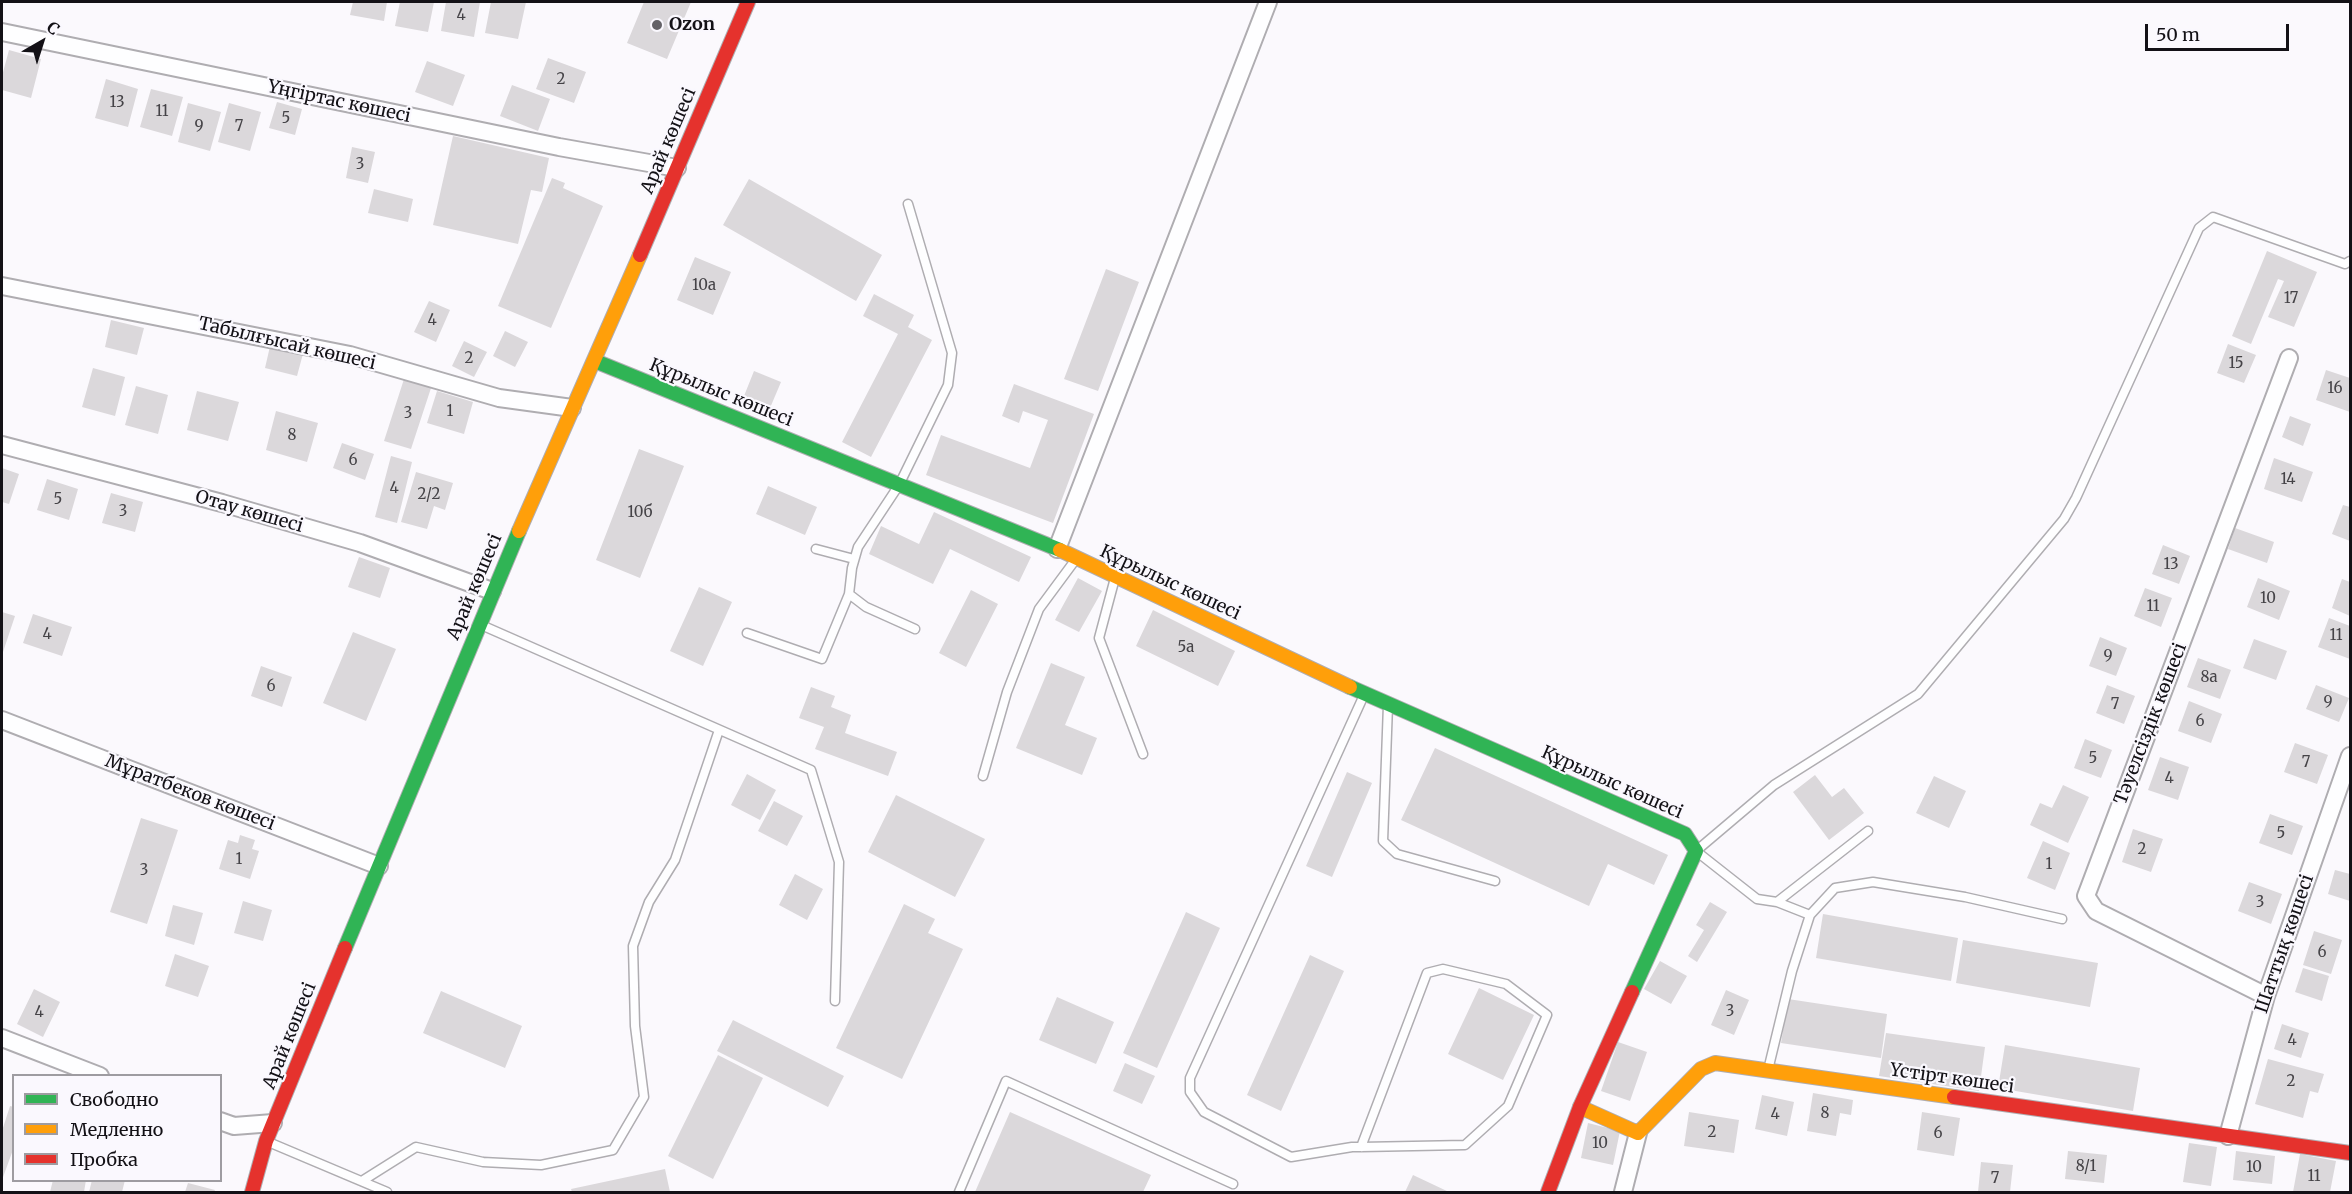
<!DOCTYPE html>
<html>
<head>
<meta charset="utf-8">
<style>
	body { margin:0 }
	#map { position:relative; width:2352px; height:1194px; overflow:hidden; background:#fbf9fd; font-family:Merriweather,serif }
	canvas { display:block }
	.frame { position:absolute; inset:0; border:3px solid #131116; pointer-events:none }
	.legend { position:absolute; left:12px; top:1074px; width:210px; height:108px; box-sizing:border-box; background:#faf8fe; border:2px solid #9e9ca1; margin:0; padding:8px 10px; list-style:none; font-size:18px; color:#131116 }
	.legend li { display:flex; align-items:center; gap:12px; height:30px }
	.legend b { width:30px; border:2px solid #9e9ca1 }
	.north { position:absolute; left:12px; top:12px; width:60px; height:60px; -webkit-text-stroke:4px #faf8fe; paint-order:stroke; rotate:39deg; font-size:16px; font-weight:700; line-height:24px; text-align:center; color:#131116 }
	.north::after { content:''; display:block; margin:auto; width:21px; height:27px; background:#131116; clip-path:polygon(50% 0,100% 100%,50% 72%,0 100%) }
	.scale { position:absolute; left:2145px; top:24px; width:144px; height:27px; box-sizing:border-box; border:3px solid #131116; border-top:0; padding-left:8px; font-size:18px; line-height:21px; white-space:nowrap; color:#131116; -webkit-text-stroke:4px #faf8fe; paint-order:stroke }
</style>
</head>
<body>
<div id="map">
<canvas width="2352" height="1194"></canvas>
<div class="frame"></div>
<ul class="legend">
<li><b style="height:8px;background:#30b455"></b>Свободно</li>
<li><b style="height:8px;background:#ff9f0a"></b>Медленно</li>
<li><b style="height:8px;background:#e5322d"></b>Пробка</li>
</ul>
<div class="north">С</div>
<div class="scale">50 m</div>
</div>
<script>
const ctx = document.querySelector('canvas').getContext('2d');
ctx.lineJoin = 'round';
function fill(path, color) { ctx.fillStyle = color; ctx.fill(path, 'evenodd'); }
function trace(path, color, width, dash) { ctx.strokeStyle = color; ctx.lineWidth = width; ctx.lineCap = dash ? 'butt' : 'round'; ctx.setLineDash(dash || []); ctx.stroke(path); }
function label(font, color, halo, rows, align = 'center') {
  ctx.font = font + ' Merriweather,serif'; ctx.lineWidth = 4.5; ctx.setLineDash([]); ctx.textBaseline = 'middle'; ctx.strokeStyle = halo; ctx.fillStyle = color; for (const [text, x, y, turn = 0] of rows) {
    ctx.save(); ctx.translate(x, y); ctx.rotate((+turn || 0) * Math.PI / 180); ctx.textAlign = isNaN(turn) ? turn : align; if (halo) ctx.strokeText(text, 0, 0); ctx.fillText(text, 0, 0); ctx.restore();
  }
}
fill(new Path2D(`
	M353 2H387L384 21 350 15Z
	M400 2H434L428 32 395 26Z
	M446 2H480L474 37 441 31Z
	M491 2H526L518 39 485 33Z
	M644 2H691L667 59 627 43Z
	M9 50 41 59 31 98 2 90V76Z
	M548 58 586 72 574 103 536 89Z
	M427 61 465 75 453 106 415 92Z
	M106 79 138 89 128 127 95 118Z
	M512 85 550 99 538 131 500 116Z
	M151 89 183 97 172 136 140 127Z
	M277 102 302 109 295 135 269 128Z
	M188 103 221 112 210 151 178 142Z
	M229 103 261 112 250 151 218 142Z
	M453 136 549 158 542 192 531 190 518 244 433 225Z
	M352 147 375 152 368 183 346 178Z
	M552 178 565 183 563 188 603 206 551 328 498 306Z
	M749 179 882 255 856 301 723 225Z
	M374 189 413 199 408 222 368 213Z
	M2267 251 2317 272 2294 327 2268 317 2284 281 2278 279 2251 344 2232 336Z
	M695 257 731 272 713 315 677 300Z
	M1106 269 1139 282 1098 391 1064 379Z
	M874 294 914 315 908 327 932 340 871 457 842 442 898 334 863 316Z
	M429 301 450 310 436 342 414 332Z
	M111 320 144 328 137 355 105 347Z
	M505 331 528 342 515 367 493 356Z
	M464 341 487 352 474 377 452 366Z
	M271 342 304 350 297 376 265 368Z
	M2228 344 2256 355 2244 383 2217 373Z
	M93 368 125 377 115 416 82 407Z
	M2326 370 2350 378V412L2316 400Z
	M754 371 781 382 770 408 744 396Z
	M404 379 431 388 411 449 384 441Z
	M1014 384 1094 414 1053 523 926 475 941 435 1030 468 1048 420 1023 411 1019 423 1002 416Z
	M136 386 168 395 158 434 125 425Z
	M197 391 239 402 228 441 187 430Z
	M437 391 473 402 464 434 427 423Z
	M276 411 318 423 307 462 266 450Z
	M2290 416 2311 424 2303 446 2282 437Z
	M342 443 374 454 365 480 333 468Z
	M639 449 684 466 640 578 596 560Z
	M391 456 412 462 397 523 375 517Z
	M2274 458 2313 472 2302 502 2264 489Z
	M2 468 19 474 9 504 2 502Z
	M416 472 453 483 445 510 434 506 427 529 401 522Z
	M47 479 78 489 69 520 37 510Z
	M768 486 817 507 805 535 756 514Z
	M111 493 143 502 135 532 102 523Z
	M2343 505 2350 507V541L2332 534Z
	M934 512 1031 557 1019 582 950 549 933 584 869 554 881 526 919 544Z
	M2235 528 2274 542 2267 563 2228 549Z
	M2163 545 2190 556 2179 584 2152 574Z
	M359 557 390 568 380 598 348 587Z
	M1078 578 1102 591 1079 632 1055 620Z
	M2258 578 2290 591 2279 620 2247 607Z
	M2342 579 2350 582V616L2332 608Z
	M699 587 732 602 703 666 670 651Z
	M2145 588 2172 598 2161 627 2134 616Z
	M971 590 998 604 966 667 939 653Z
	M1153 610 1235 651 1218 686 1136 646Z
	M2 612 15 616 2 655Z
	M33 614 72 627 62 656 23 643Z
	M2329 618 2350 626V659L2318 647Z
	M353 632 396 649 366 721 323 703Z
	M2100 637 2127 648 2116 676 2089 666Z
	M2254 639 2287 651 2276 680 2243 668Z
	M2198 658 2231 670 2220 699 2187 687Z
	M1051 663 1085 677 1065 725 1097 738 1082 775 1016 748Z
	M261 666 292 677 282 707 251 696Z
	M2107 685 2135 696 2124 724 2096 713Z
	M2316 685 2349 698 2339 722 2306 709Z
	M811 687 835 696 831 707 851 715 845 733 897 752 888 776 815 749 824 727 799 718Z
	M2189 701 2222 714 2211 743 2178 731Z
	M2085 739 2112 750 2101 778 2074 768Z
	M2295 743 2328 755 2317 784 2284 772Z
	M1435 748 1668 855 1654 885 1608 864 1589 906 1401 820Z
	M2160 757 2189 767 2178 800 2148 790Z
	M1347 772 1372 783 1332 877 1306 866Z
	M747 774 776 790 760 820 731 805Z
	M1815 775 1832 797 1844 788 1864 813 1829 840 1793 792Z
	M1934 776 1966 791 1949 828 1916 813Z
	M2063 785 2089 797 2068 843 2030 825 2040 803 2052 808Z
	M896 795 985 839 955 897 868 852Z
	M774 801 803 816 787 846 758 831Z
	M2270 814 2303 826 2292 855 2259 843Z
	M141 818 178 830 147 924 110 912Z
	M2133 829 2163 839 2151 872 2122 862Z
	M240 835 255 840 252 849 259 851 250 879 219 869 228 840 238 843Z
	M2043 841 2070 853 2055 890 2027 878Z
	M2335 870 2350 874V901L2328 894Z
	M795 874 823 889 807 920 779 905Z
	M2249 882 2282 894 2271 924 2238 911Z
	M243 901 272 910 263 941 234 933Z
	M1710 902 1727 912 1697 962 1688 956 1704 930 1696 925Z
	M904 904 935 919 928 933 963 949 902 1079 836 1048Z
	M173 905 203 913 194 945 165 936Z
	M1186 912 1220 928 1157 1068 1123 1053Z
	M1823 914 1958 938 1951 981 1816 958Z
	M2314 931 2342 940 2331 974 2303 965Z
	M1963 940 2098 963 2090 1007 1956 983Z
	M175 954 209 966 198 997 165 986Z
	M1310 955 1344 971 1281 1111 1247 1095Z
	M1660 961 1687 976 1671 1004 1644 989Z
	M2303 968 2329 976 2322 1001 2295 992Z
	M1479 988 1534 1015 1503 1080 1448 1054Z
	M34 989 60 1002 43 1037 17 1024Z
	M1726 990 1749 1000 1734 1035 1711 1025Z
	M441 991 522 1026 505 1068 423 1033Z
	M1057 997 1114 1022 1096 1064 1039 1040Z
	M1788 999 1887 1014 1881 1058 1781 1043Z
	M733 1020 844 1076 828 1107 717 1051Z
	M2282 1024 2309 1033 2301 1058 2274 1049Z
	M1886 1033 1985 1047 1979 1091 1879 1076Z
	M1618 1042 1647 1052 1630 1101 1601 1091Z
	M2005 1045 2140 1068 2133 1111 1998 1088Z
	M718 1055 763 1078 713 1179 668 1156Z
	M2268 1059 2324 1074 2318 1093 2310 1091 2303 1118 2255 1104Z
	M1125 1063 1155 1076 1142 1104 1113 1091Z
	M1813 1093 1853 1100 1851 1115 1840 1113 1836 1136 1807 1131Z
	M1762 1095 1794 1102 1787 1136 1755 1129Z
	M10 1106 14 1107V1147L2 1180V1131Z
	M1010 1112 1151 1175 1143 1192H975Z
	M1689 1112 1739 1120 1734 1153 1684 1146Z
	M1922 1112 1960 1118 1954 1156 1917 1150Z
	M1588 1123 1620 1131 1613 1165 1581 1158Z
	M2189 1143 2217 1147 2211 1186 2183 1182Z
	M2068 1151 2107 1155 2104 1183 2065 1179Z
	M2236 1151 2275 1156 2272 1184 2233 1180Z
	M2300 1154 2336 1161 2330 1192H2293Z
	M1981 1162 2013 1165 2010 1192H1978Z
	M665 1169 670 1192H572L571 1189Z
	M1413 1175 1449 1192H1405Z
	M53 1180H86L84 1192H50Z
	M92 1180H125L122 1192H89Z
	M188 1183 215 1190 214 1192H185Z`), '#dbd8db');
const lane = new Path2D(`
	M908 204 952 353 948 385 899 485 858 547 852 568 849 594 866 607 915 629
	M816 549 854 559
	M1115 578 1099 638 1143 754
	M479 624 811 770 839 862 835 1001
	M747 633 822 659 849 594
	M1388 705 1383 841 1397 854 1495 881
	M983 776 1007 692 1039 609 1076 559
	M1868 831 1777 902 1757 899 1696 851 1774 785 1918 694 2064 519 2076 498 2199 228 2213 217 2345 264 2350 261
	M1777 902 1810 915
	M1768 1070 1792 971 1810 915 1835 888 1873 882 1965 897 2062 919
	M266 1141 387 1192
	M1361 1147 1427 973 1443 969 1506 984 1547 1015 1508 1106 1465 1145 1361 1147H1352L1291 1157 1204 1112 1190 1092V1078L1364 695
	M362 1181 416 1147 483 1162 541 1165 613 1150 644 1097 635 1026 633 946 649 902 675 860 719 730
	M959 1192 1006 1081 1233 1184`);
const street = new Path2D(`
	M2 32 559 147 677 168
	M2 286 350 355 499 398 572 408
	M2 445 222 503 360 543 492 591
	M1057 549 1268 2
	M2 720 379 866
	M2266 996 2096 911 2086 896 2289 358
	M2 1038 100 1076
	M220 1121 234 1126 273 1123
	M2228 1136 2266 996 2350 756
	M1623 1192 1638 1133`);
const fast = new Path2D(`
	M595 361 1060 550
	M1350 687 1685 834 1696 851 1632 992
	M345 948 519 531`);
const slow = new Path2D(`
	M519 531 640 255
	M1060 550 1350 687
	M1580 1107 1638 1133 1701 1069 1715 1063 1954 1097`);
const jam = new Path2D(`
	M640 255 748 2
	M1954 1097 2350 1153
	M252 1192 266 1141 345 948
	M1548 1192 1580 1107 1632 992`);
trace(lane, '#afadb1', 11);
trace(street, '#afadb1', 20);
trace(fast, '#afadb1', 16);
trace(slow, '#afadb1', 16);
trace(jam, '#afadb1', 16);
trace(lane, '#fefeff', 8);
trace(street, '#fefeff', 16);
trace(fast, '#30b455', 14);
trace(slow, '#ff9f0a', 14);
trace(jam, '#e5322d', 14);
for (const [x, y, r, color] of [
	[657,25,6,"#646267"]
]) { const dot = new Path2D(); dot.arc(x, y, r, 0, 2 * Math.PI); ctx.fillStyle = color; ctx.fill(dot); trace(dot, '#faf8fe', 2); }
label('15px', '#454347', null, [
	["4",461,16],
	["2",561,80],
	["13",117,103],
	["11",162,112],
	["5",286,119],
	["9",199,127],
	["7",239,127],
	["3",360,165],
	["10а",704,286],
	["17",2291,299],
	["4",432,321],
	["2",469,359],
	["15",2236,364],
	["16",2335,389],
	["1",450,412],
	["3",408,414],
	["8",292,436],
	["6",353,461],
	["14",2288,480],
	["4",394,489],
	["2/2",429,495],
	["5",58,500],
	["3",123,512],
	["10б",640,513],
	["13",2171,565],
	["10",2268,599],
	["11",2153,607],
	["4",47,635],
	["11",2336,636],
	["5а",1186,648],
	["9",2108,657],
	["8а",2209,678],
	["6",271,687],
	["9",2328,703],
	["7",2115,705],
	["6",2200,722],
	["5",2093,759],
	["7",2306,763],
	["4",2169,779],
	["5",2281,834],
	["2",2142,850],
	["1",239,860],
	["1",2049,865],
	["3",144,871],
	["3",2260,903],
	["6",2322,953],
	["3",1730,1012],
	["4",39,1013],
	["4",2292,1041],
	["2",2291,1082],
	["8",1825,1114],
	["4",1775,1115],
	["2",1712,1133],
	["6",1938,1134],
	["10",1600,1144],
	["8/1",2086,1167],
	["10",2254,1168],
	["11",2314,1177],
	["7",1995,1179]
]);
label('bold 18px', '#131116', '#faf8fe', [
	["Ozon",669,25]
], 'left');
label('18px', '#131116', '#faf8fe', [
	["Үңгіртас көшесі",339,102,12],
	["Арай көшесі",669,141,-67],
	["Табылғысай көшесі",287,344,13],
	["Құрылыс көшесі",721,393,22],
	["Отау көшесі",249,512,16],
	["Құрылыс көшесі",1170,583,25],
	["Арай көшесі",475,587,-67],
	["Тәуелсіздік көшесі",2151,724,-69],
	["Құрылыс көшесі",1612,783,24],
	["Мұратбеков көшесі",190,793,21],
	["Шаттық көшесі",2285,944,-71],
	["Арай көшесі",290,1036,-68],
	["Үстірт көшесі",1952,1079,8]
]);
</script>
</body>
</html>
